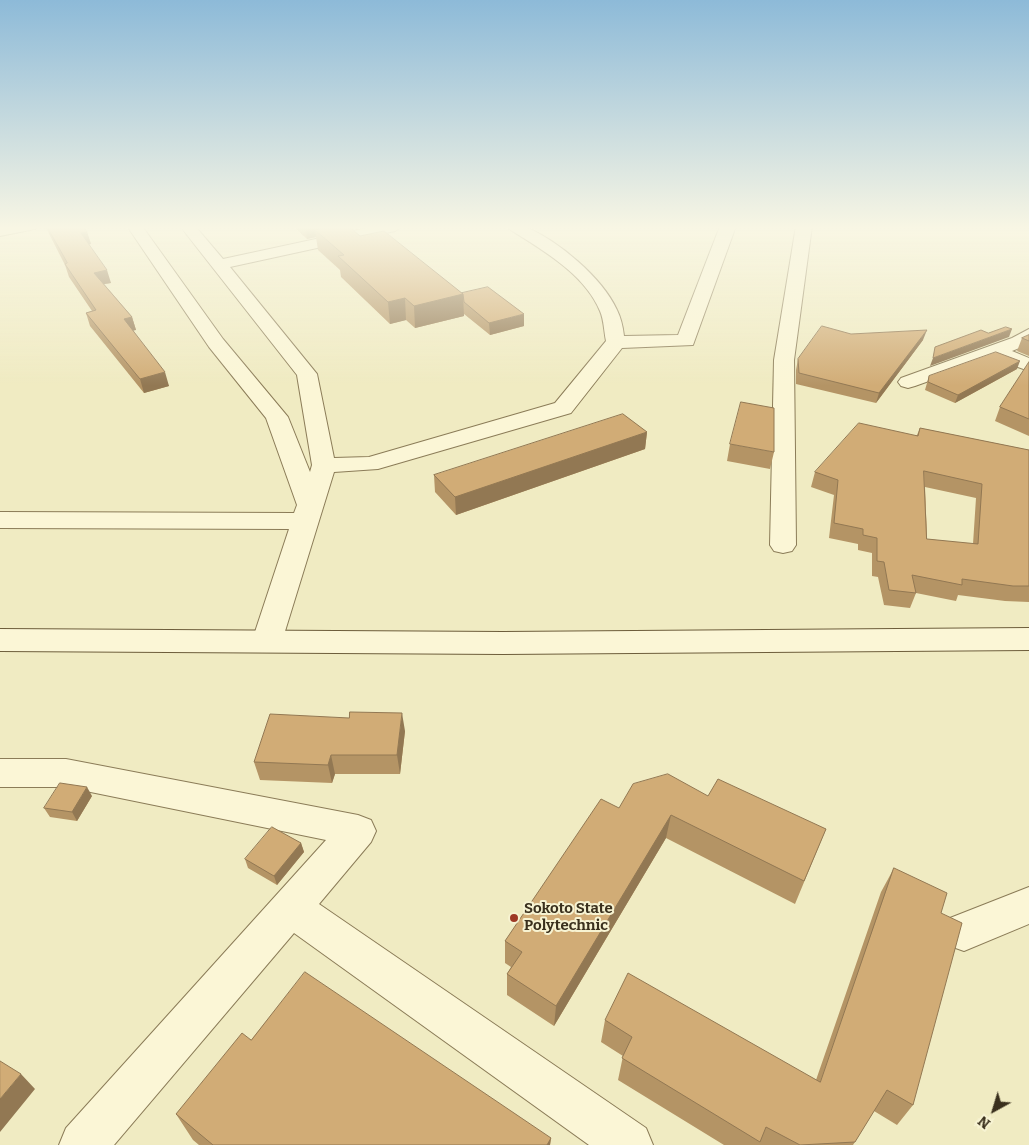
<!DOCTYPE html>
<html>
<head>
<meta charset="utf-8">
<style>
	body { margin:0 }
	#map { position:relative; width:1029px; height:1145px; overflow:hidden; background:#f0ebc2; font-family:Bitter,serif }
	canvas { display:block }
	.north { position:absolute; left:969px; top:1085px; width:50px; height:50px; -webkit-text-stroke:4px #f7f3d2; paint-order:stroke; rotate:219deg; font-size:14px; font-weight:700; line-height:20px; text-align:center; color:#3a301d }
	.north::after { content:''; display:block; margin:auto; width:18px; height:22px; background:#3a301d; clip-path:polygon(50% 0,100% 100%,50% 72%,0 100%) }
</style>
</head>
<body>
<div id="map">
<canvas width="1029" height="1145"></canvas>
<div class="north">N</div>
</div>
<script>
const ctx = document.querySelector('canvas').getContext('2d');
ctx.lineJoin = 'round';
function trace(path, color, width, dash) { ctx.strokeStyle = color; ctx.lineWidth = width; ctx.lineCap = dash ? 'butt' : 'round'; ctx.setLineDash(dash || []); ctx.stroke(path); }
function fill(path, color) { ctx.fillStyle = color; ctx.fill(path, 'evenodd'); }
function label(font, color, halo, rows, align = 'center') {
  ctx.font = font + ' Bitter,serif'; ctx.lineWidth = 4; ctx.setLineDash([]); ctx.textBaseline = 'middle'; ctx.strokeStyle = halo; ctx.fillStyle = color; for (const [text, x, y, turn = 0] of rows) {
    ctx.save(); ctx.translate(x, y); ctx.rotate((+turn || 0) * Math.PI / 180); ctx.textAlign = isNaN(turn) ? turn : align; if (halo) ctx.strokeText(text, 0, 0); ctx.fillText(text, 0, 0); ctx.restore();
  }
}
const street = new Path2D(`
	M0 226H38L35 229 0 236Z
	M127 226H142L223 339 288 417 310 472 312 465 297 375 180 226H195L223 259 376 226H403L395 231 230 267 317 374 334 458 369 457 555 403 606 341C604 332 604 320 600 311 585 274 541 249 509 229L507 226C513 226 521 224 526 227 558 241 602 277 617 310 621 318 623 327 624 336L678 335 720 226H736L693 345 622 348 571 413 378 469 334 472 282 641 278 649 267 652 256 649 252 641 289 529 0 528V512L294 513 297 505 266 418 209 347Z
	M796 226H812L794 360 796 545 792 551 783 553 774 551 770 545 774 360Z
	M1029 329V344L1012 351 1029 358V371L993 358 915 386 908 388 901 386 898 382 901 378 1012 338Z
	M0 759H66L358 815 371 820 376 831 371 842 319 904 646 1128 653 1145H589L294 933 114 1145H59L66 1128 326 840 66 787H0Z
	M1029 887V924L964 951 950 946 944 932 950 918Z`);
const secondary = new Path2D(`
	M1029 628V650L503 654 0 651V629L503 632Z`);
trace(street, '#8b7c58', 2);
trace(secondary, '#6d5d3b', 2);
fill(street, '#fbf6d6');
fill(secondary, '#fbf6d6');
fill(new Path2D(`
	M45 226H83L87 232 91 244H89L111 283 104 284 132 317 136 330H133L169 386 144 393 90 326 86 313 92 311 69 277 65 265Z
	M293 226H348L360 236 462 293 524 326 490 335 464 314V316L415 328 406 320 390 324 341 277 340 270 318 250 316 237 307 239Z
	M851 334 923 340 876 403 796 384V370L798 359Z
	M1029 335V356L1017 351 1022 338Z
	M1029 362V436L995 421 1000 407Z
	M1017 369 955 403 925 390 929 376Z
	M920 428 1029 450V602L1005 601 958 595 956 601 916 593 910 608 884 605 878 577 872 576V553L858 550V544L829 538 834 495 811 487 815 472 917 435ZM925 487 976 498 973 544 927 539Z
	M647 432 645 449 456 515 435 492 434 475Z
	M730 444 774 452 770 469 727 461Z
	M405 731 400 774H335L332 783 260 780 254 762Z
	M92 796 77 821 50 817 44 808Z
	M708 796 826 829 795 904 666 838 554 1026 507 995V974L511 967 505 963V941L619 808Z
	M301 843 304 852 277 885 248 868 245 859Z
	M894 868 941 913 913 1105 897 1125 874 1111 853 1145H724L618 1080 623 1056 601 1042 605 1020 816 1080 881 892Z
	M251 1040 551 1138 550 1145H199L193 1140 176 1114Z`), '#b49465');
fill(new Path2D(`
	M305 226H335L315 230 316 237 307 239Z
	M87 232 91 244 85 245 81 233Z
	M107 270 111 283 98 285 94 273Z
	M463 294 464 316 415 328 414 306Z
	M405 298 406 320 390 324 388 302Z
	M524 314V326L490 335 489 323Z
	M132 317 136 330 128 332 124 319Z
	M1012 329 1009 337 930 366 933 358Z
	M927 330 923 340 876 403 879 393Z
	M1020 361 1017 369 955 403 958 395Z
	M165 372 169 386 144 393 140 379Z
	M647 432 645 449 456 515 455 497Z
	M402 713 405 731 400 774 397 755Z
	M331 755 335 774 332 783 328 765Z
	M87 787 92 796 77 821 72 812Z
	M671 815 666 838 554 1026 556 1006Z
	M301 843 304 852 277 885 274 876Z
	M21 1074 35 1089 0 1132V1099Z
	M551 1138 550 1145H547Z`), '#927853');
const building = new Path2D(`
	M47 226H83L87 232 81 233 107 270 94 273 132 317 124 319 165 372 140 379 86 313 96 310 65 264 67 263Z
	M335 226H348L360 236 384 231 463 294 414 306 405 298 388 302 338 256 344 255 315 230Z
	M488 287 524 314 489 323 464 302 463 294 462 293Z
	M822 326 851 334 927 330 879 393 799 373 798 359Z
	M1006 327 1012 329 933 358 935 347 981 330 988 333Z
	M1029 335V341L1022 338Z
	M996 352 1020 361 958 395 928 382 929 376Z
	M1029 362V419L1000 407Z
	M741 402 774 408V452L730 444Z
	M623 414 647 432 455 497 434 475Z
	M859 423 918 436 920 428 1029 450V586H1013L962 579V585L912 575 916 593 889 590 884 562 877 561V538L863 535V529L834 523 838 480 815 472ZM924 471 982 484 978 544 927 539Z
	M350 712 402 713 397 755H331L328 765 254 762 270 714 349 718Z
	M668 774 708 796 718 779 826 829 804 881 671 815 556 1006 507 974 522 952 505 941 601 799 619 808 633 784Z
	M60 783 87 787 72 812 44 808Z
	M272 827 301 843 274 876 245 859Z
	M894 868 947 893 941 913 962 923 913 1105 887 1090 855 1142 800 1145 766 1127 760 1142 622 1058 632 1037 605 1020 628 973 820 1082Z
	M305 972 551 1138 547 1145H213L176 1114 242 1033 251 1040Z
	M0 1061 21 1074 0 1099Z`);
fill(building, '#d1ac76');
trace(building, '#927853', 1);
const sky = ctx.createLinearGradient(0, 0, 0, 386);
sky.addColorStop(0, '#8dbad8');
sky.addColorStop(0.59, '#f8f6e4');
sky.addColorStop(1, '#f8f6e400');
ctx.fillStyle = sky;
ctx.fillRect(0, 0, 1029, 386);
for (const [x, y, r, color] of [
	[514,918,5,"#9e3925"]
]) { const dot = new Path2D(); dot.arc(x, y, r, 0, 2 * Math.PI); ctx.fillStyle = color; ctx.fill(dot); trace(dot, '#f7f3d2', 2); }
label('bold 15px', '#3a301d', '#f7f3d2', [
	["Sokoto State",524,909],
	["Polytechnic",524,926]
], 'left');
</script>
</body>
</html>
